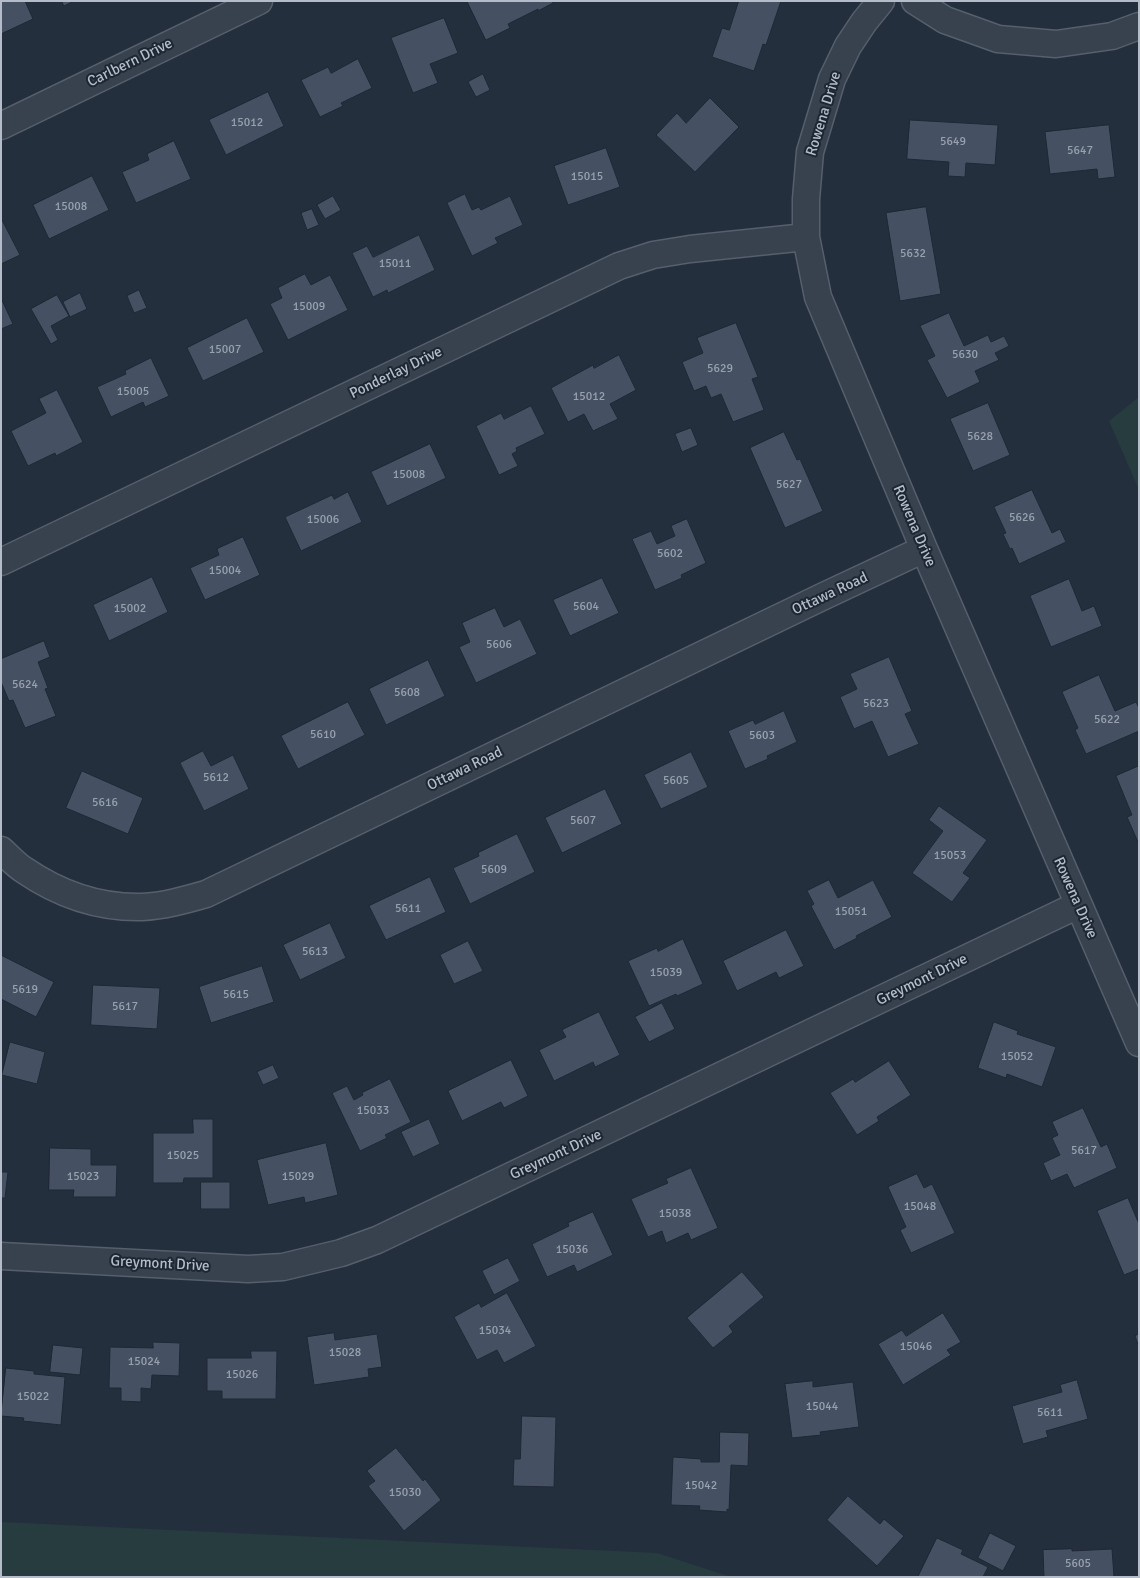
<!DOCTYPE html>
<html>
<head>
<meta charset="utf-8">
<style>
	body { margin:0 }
	#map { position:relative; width:1140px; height:1578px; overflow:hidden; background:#242f3e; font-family:Signika,sans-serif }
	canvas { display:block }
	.frame { position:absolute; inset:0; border:2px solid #b4bcc9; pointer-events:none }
</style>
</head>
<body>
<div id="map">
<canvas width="1140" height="1578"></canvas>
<div class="frame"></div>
</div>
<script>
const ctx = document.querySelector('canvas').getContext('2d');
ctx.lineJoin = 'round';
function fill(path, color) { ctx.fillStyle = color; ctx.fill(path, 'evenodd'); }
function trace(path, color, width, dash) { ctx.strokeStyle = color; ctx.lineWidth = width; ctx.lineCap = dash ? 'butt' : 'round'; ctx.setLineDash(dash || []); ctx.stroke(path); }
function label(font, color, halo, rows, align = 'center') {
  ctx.font = font + ' Signika,sans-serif'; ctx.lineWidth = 4; ctx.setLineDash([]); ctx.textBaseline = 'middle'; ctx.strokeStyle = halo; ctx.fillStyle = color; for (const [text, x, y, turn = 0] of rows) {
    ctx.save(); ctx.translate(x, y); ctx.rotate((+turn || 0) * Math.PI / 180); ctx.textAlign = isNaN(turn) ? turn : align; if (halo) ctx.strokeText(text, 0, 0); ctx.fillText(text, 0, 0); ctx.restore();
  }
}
fill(new Path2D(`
	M1139 397V490L1109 421Z
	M1 1522 657 1553 731 1577H1Z`), '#263c3f');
const building = new Path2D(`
	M1 1H25L33 19 1 34Z
	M62 1H74L64 6Z
	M467 1H552L553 3 538 11V9L508 24 510 28 486 40Z
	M739 1H781L766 45 763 44 754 71 712 57 722 28 729 30Z
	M444 18 458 53 430 64 438 83 413 93 391 38Z
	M358 59 372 88 341 103 343 106 320 117 301 80 328 67 331 73Z
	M483 74 490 90 476 97 468 82Z
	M268 92 284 126 226 155 209 120Z
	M710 98 739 127 695 172 656 135 677 113 686 123Z
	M910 120 998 125 995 165 966 163 965 177 948 176 949 162 907 159Z
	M1109 125 1115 177 1098 179 1097 169 1050 174 1045 132Z
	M174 141 191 179 136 203 122 172 149 160 147 154Z
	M606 148 620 187 568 205 554 166Z
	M92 176 109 210 49 239 33 205Z
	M465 194 472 210 479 207 481 210 510 196 523 225 495 238 498 243 472 256 447 203Z
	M333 196 341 210 325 219 317 205Z
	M926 207 941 294 900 301 886 213Z
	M312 209 319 225 307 230 301 213Z
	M2 220 20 255 1 264V221Z
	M419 235 435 270 388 293 387 290 373 297 352 253 367 246 373 257Z
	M305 274 311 285 330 275 348 310 288 340 270 304 282 298 278 288Z
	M139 290 147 308 134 313 127 296Z
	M80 293 87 309 70 317 63 302Z
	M57 295 69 316 51 326 58 340 51 344 31 309Z
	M1 298 13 324 1 329Z
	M949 313 964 346 988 335 991 342 1004 336 1009 346 995 353 999 360 975 371 980 382 947 398 927 360 935 356 920 326Z
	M247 318 264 352 203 381 187 348Z
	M736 323 758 377 752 379 764 410 733 422 721 394 711 398 706 386 694 391 682 362 703 353 697 338Z
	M619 355 636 390 610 404 618 419 593 431 584 414 568 422 551 388 593 365 594 368Z
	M151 358 169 396 145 407 143 402 111 417 97 387 126 374 125 371Z
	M57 390 83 442 56 456 55 453 28 466 11 431 46 413 39 399Z
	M988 403 1010 455 973 471 950 419Z
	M531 406 545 434 516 448 517 451 512 454 518 466 499 475 476 426 501 413 504 419Z
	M691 428 698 445 682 452 675 434Z
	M784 432 797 460 800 459 823 511 785 528 750 448Z
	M430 444 446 478 387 506 371 472Z
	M1032 490 1052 533 1060 529 1066 542 1019 564 1012 548 1010 549 1003 534 1006 533 994 507Z
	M348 492 362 522 301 551 285 517 332 495 334 499Z
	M687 519 706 563 681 575 682 578 655 590 632 539 651 531 657 544 675 536 671 526Z
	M243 537 260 575 205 600 190 568 219 555 217 549Z
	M152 577 168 612 109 641 93 605Z
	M602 578 619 613 570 636 553 600Z
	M1069 579 1082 611 1094 606 1102 626 1051 647 1030 596Z
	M495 608 504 627 520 619 537 654 476 683 459 647 470 642 462 623Z
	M44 641 50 657 38 662 48 688 45 689 56 716 25 728 13 700 9 701 1 682V659Z
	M889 657 912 711 905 714 919 744 888 757 872 721 854 729 840 697 857 689 850 674Z
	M428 660 445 696 386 725 369 689Z
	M1099 675 1115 711 1136 702 1139 708V731L1086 754 1075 730 1078 728 1062 692Z
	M348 702 365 735 298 769 281 736Z
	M784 711 797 742 767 756 768 759 745 769 728 731 753 720 755 724Z
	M203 751 211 766 233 755 249 789 204 811 180 763Z
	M691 752 708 787 661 809 644 775Z
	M1139 766V841L1138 842 1127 817 1132 815 1116 776Z
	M82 771 143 798 128 834 66 808Z
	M605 789 622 824 562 853 545 818Z
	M939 806 987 840 963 873 970 878 952 902 912 873 943 831 929 820Z
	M517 834 535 872 470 904 453 868 479 856 478 853Z
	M430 877 446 912 386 940 369 906Z
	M829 880 838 898 873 880 892 917 856 936 857 938 834 950 811 906 814 904 807 891Z
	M330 923 346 958 300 980 283 945Z
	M786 930 804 966 779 978 776 972 737 991 723 961Z
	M683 939 703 984 677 996 676 994 649 1006 628 961 657 948 658 951Z
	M468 941 483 971 454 984 440 955Z
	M1 955 54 982 36 1017 1 999Z
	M262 966 274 1002 211 1023 199 987Z
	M93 985 160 988 157 1029 91 1025Z
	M662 1003 675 1029 649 1042 635 1017Z
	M599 1012 620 1055 595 1067 593 1062 554 1081 539 1050 566 1037 562 1030Z
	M994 1022 1018 1031 1017 1034 1056 1047 1042 1087 1007 1074 1006 1078 978 1068Z
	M10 1042 45 1052 37 1084 2 1075Z
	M511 1060 528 1096 504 1108 501 1102 462 1121 448 1091Z
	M889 1061 911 1095 877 1117 879 1121 857 1135 830 1093 853 1079 855 1082Z
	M273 1065 279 1078 263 1085 257 1072Z
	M390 1079 411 1122 385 1135 387 1138 360 1151 332 1093 347 1086 354 1100 363 1095 362 1093Z
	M1083 1108 1101 1147 1107 1144 1117 1168 1074 1188 1067 1174 1051 1181 1043 1163 1060 1155 1052 1138 1058 1135 1052 1122Z
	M193 1119H213V1178H184L183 1183H153V1133H193Z
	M429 1119 440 1144 413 1157 401 1132Z
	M326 1143 338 1195 305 1203 304 1197 268 1205 257 1160Z
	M50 1148 91 1149V1165H117L116 1197H73L74 1190H49Z
	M691 1168 718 1228 691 1240 688 1233 666 1243 662 1231 648 1237 631 1199 668 1183 666 1179Z
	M1 1172H8L5 1198H1Z
	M917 1174 924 1188 932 1184 955 1233 911 1253 900 1230 906 1227 888 1187Z
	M201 1182H230V1209H201Z
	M1128 1198 1139 1224V1269L1124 1275 1097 1211Z
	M593 1212 613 1255 577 1272 574 1265 547 1277 532 1244 569 1226 568 1223Z
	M508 1258 520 1281 494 1295 482 1271Z
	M742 1272 764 1297 729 1326 733 1332 713 1348 687 1318Z
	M507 1293 536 1346 504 1363 497 1350 477 1360 454 1317 479 1303 481 1307Z
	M943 1313 961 1342 947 1350 951 1355 903 1385 878 1344 902 1330 906 1336Z
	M334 1333 335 1340 377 1334 382 1367 368 1369 369 1377 314 1385 307 1337Z
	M1139 1334V1347L1135 1336Z
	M153 1342 180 1343 179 1376 152 1375 151 1389 141 1388V1402L121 1401V1388H109L110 1347 153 1348Z
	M53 1345 83 1348 80 1375 50 1372Z
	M251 1351H277L276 1399H222V1391H207V1358H251Z
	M6 1368 34 1371V1374L65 1377 61 1425 23 1421 24 1418 1 1416Z
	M1077 1380 1088 1419 1046 1431 1048 1437 1023 1444 1012 1406 1062 1392 1060 1385Z
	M813 1381V1387L853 1382 859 1427 820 1432 821 1435 792 1438 785 1384Z
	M522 1416 556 1417 554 1487 513 1486 514 1459H520Z
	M720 1432 749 1433 748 1466 731 1465 729 1510 727 1509V1512L699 1510 700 1506 671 1505 673 1457 701 1459V1462H719Z
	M396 1448 423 1481 425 1479 441 1500 404 1531 368 1486 375 1481 367 1471Z
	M848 1496 880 1524 884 1519 904 1536 877 1566 827 1520Z
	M990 1533 1016 1546 1003 1571 978 1558Z
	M937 1538 963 1550 961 1554 988 1567 983 1577H918Z
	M1072 1549V1551L1112 1549 1114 1577H1044L1043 1550Z`);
fill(building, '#455162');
trace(building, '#1f2835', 1);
const street = new Path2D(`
	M881 1 864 22 848 46 832 79 810 152 806 199V237L818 297 924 549 1139 1043
	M915 1 945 20 998 39 1056 44 1112 36 1139 26
	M1 126 259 1
	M1 562 619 266 653 255 690 249 806 237
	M1 850C9 857 16 865 24 870 59 894 100 908 142 907 164 906 185 900 206 894L824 596 924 549
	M1 1256 248 1269 283 1267 341 1253 377 1240 1078 905`);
trace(street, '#565f6c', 29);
trace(street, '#38414e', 26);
label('12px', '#98a1af', null, [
	["15012",247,123],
	["5649",953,142],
	["5647",1080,151],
	["15015",587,177],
	["15008",71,207],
	["5632",913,254],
	["15011",395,264],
	["15009",309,307],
	["15007",225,350],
	["5630",965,355],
	["5629",720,369],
	["15005",133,392],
	["15012",589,397],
	["5628",980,437],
	["15008",409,475],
	["5627",789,485],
	["5626",1022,518],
	["15006",323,520],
	["5602",670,554],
	["15004",225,571],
	["5604",586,607],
	["15002",130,609],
	["5606",499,645],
	["5624",25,685],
	["5608",407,693],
	["5623",876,704],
	["5622",1107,720],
	["5610",323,735],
	["5603",762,736],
	["5612",216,778],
	["5605",676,781],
	["5616",105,803],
	["5607",583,821],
	["15053",950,856],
	["5609",494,870],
	["5611",408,909],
	["15051",851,912],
	["5613",315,952],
	["15039",666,973],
	["5619",25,990],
	["5615",236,995],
	["5617",125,1007],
	["15052",1017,1057],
	["15033",373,1111],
	["5617",1084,1151],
	["15025",183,1156],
	["15023",83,1177],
	["15029",298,1177],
	["15048",920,1207],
	["15038",675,1214],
	["15036",572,1250],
	["15034",495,1331],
	["15046",916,1347],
	["15028",345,1353],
	["15024",144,1362],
	["15026",242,1375],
	["15022",33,1397],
	["15044",822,1407],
	["5611",1050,1413],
	["15042",701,1486],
	["15030",405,1493],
	["5605",1078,1564]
]);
label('15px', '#b4bcc9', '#1d2633', [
	["Carlbern Drive",130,63,-26],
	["Rowena Drive",824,114,-73],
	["Ponderlay Drive",396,373,-26],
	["Rowena Drive",914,526,67],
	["Ottawa Road",830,594,-25],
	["Ottawa Road",465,769,-26],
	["Rowena Drive",1075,898,66],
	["Greymont Drive",922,980,-26],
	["Greymont Drive",556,1155,-25],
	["Greymont Drive",160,1264,3]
]);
</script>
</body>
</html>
